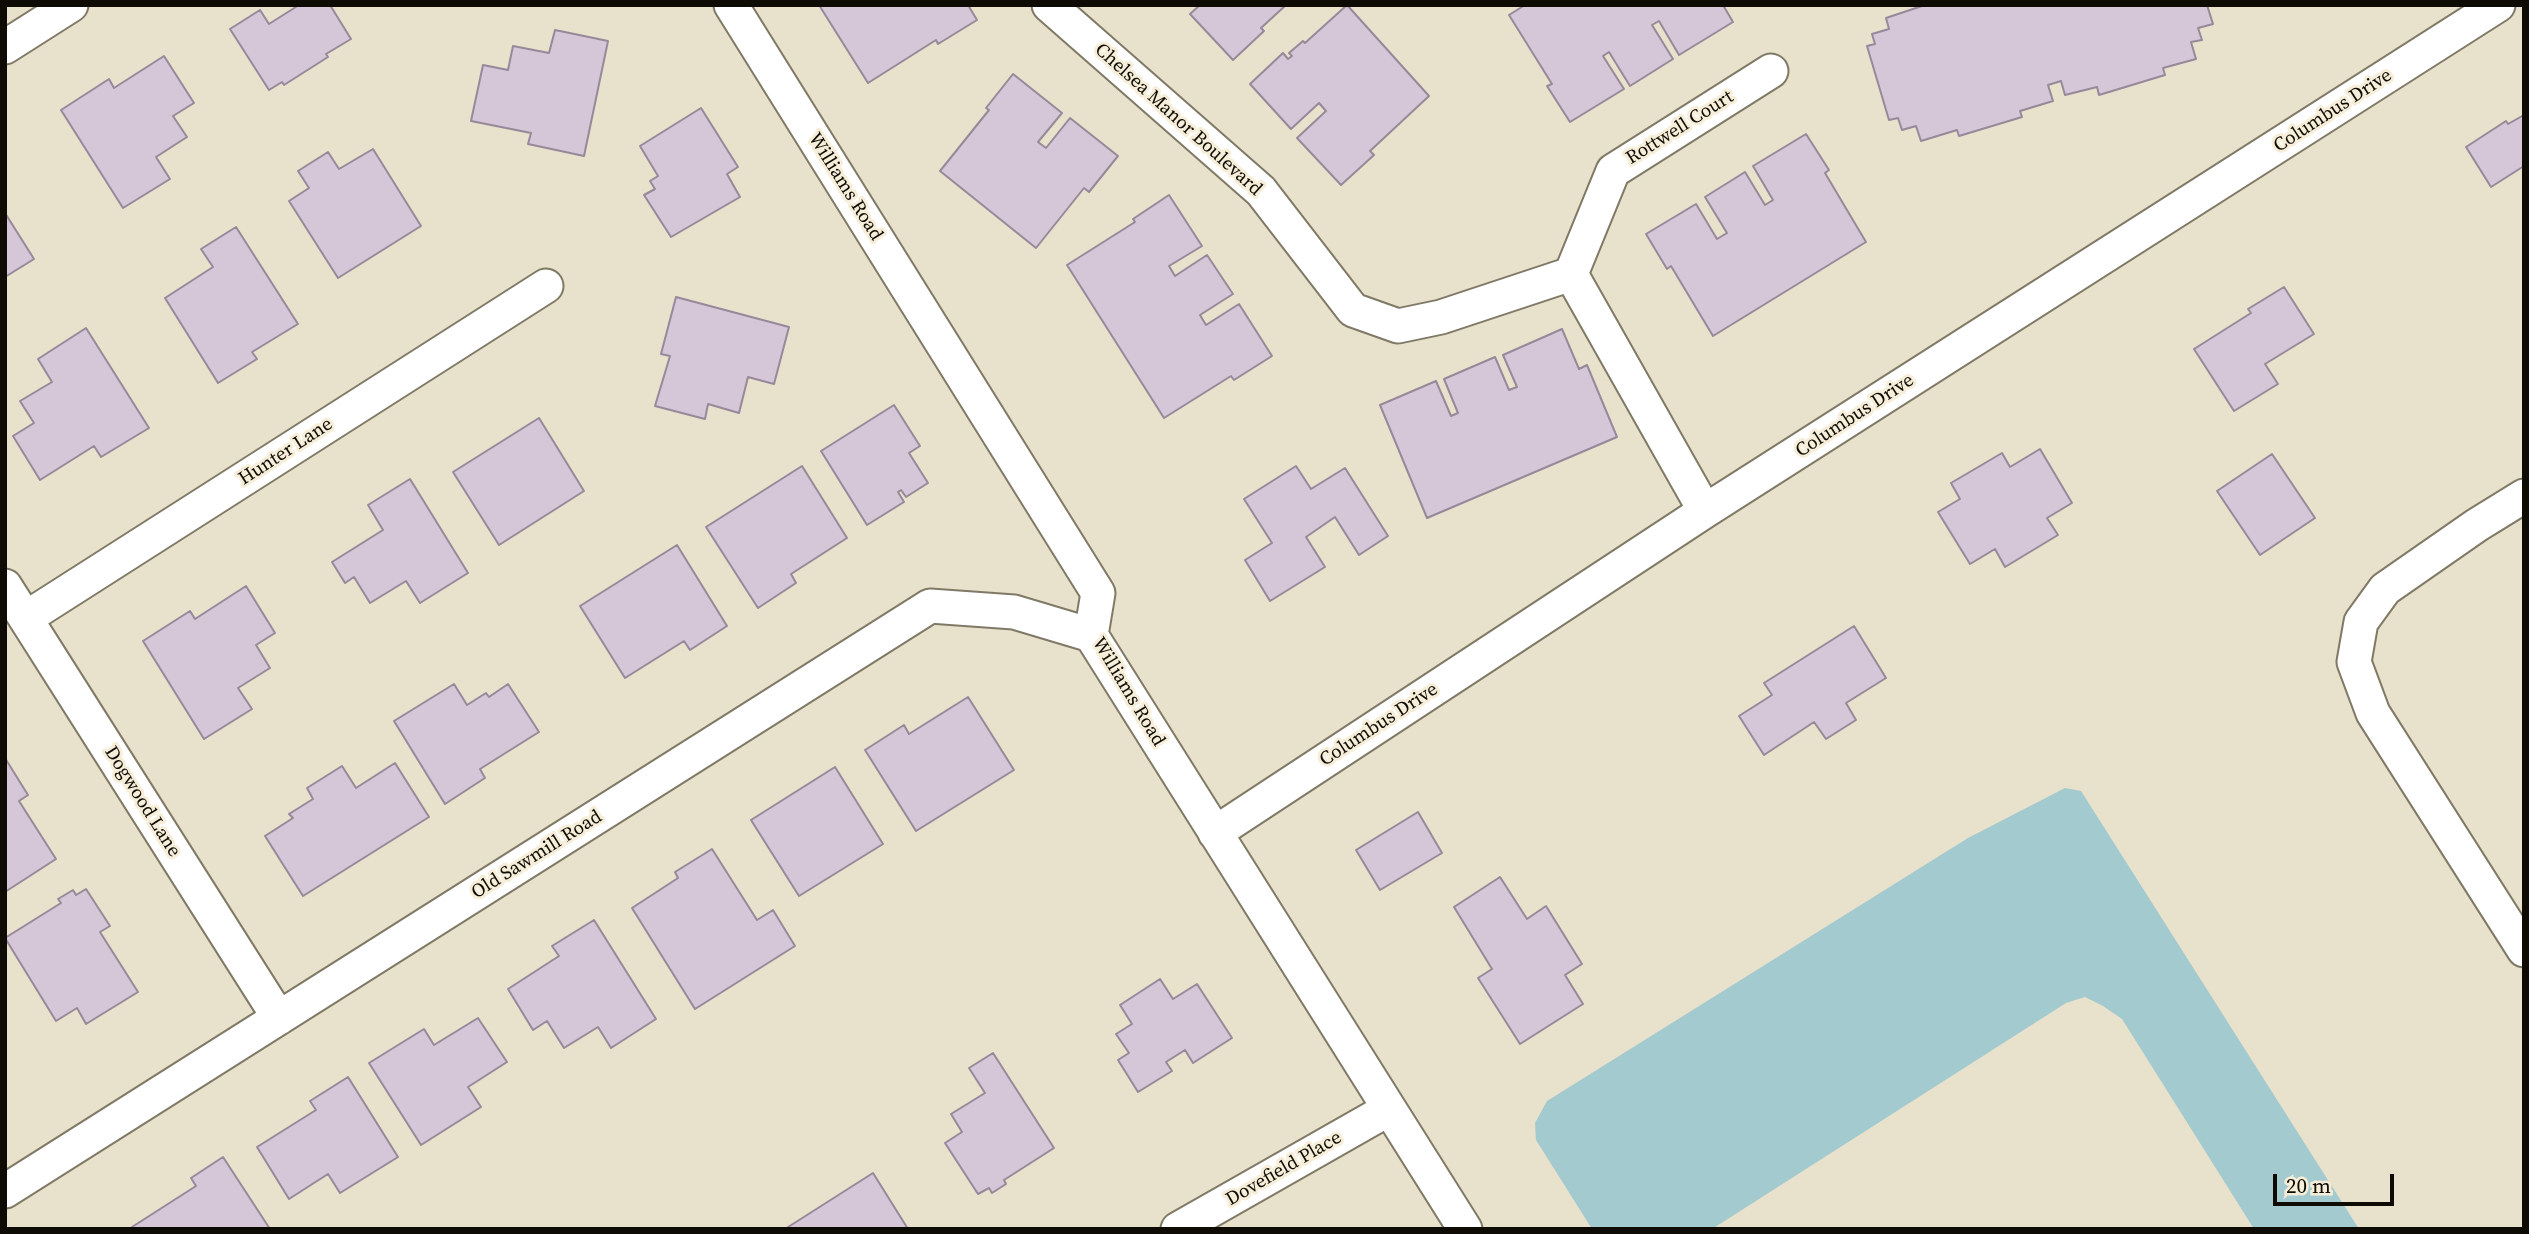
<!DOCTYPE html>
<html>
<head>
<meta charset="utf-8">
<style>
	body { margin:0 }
	#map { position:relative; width:2529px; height:1234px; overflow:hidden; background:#e8e1cc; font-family:"Source Serif 4",serif }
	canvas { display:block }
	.frame { position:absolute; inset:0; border:7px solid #0e0b05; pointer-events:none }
	.scale { position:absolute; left:2273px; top:1174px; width:121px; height:32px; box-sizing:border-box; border:4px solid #0e0b05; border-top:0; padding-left:9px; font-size:21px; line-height:24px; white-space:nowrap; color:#0e0b05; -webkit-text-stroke:5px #f6eed9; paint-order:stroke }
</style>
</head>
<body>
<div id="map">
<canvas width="2529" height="1234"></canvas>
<div class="frame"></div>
<div class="scale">20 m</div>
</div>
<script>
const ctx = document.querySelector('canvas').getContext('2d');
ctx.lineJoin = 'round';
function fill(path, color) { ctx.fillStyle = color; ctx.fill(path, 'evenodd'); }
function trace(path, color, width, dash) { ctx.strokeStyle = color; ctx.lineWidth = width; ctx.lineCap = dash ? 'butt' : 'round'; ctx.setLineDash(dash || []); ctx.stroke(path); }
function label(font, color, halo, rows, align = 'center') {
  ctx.font = font + ' "Source Serif 4",serif'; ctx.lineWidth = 6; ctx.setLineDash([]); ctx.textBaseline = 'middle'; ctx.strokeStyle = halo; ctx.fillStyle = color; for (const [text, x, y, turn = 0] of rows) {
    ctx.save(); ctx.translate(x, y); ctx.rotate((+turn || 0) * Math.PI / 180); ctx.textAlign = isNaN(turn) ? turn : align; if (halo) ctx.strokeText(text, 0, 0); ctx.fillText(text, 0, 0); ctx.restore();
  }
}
fill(new Path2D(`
	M2065 788 2081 791 2359 1229H2254L2122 1019 2103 1006 2085 997 2066 1003 1712 1229H1592L1536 1140 1535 1123 1547 1101 1968 838Z`), '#a3cace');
const building = new Path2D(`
	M299 5H330L351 39 326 54 328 57 284 85 282 82 269 90 230 29 260 10 269 24Z
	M819 5H968L977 20 938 44 936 40 868 83Z
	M1200 5H1286L1261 28 1264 31 1233 60 1190 14Z
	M1347 5 1429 96 1370 151 1374 155 1341 185 1297 138 1326 111 1319 103 1291 129 1250 84 1283 53 1288 59 1292 56 1289 53 1303 41 1305 43Z
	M1525 5H1723L1733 22 1679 55 1659 21 1652 25 1673 59 1630 86 1609 52 1603 56 1624 89 1570 122 1547 86 1552 84 1509 15Z
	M2207 5 2213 24 2198 28 2202 40 2191 42 2196 59 2163 68 2165 75 2099 95 2097 87 2065 95 2061 81 2048 85 2053 101 2020 111 2022 117 1959 136 1957 130 1921 141 1916 126 1902 130 1898 118 1889 120 1867 46 1875 44 1872 34 1889 29 1886 18 1925 5Z
	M555 30 608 41 584 156 528 144 531 133 471 121 483 65 508 70 513 46 549 53Z
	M164 56 194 103 173 116 187 137 156 157 170 179 123 208 61 110 109 79 114 88Z
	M1013 74 1062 113 1038 142 1046 148 1070 118 1118 156 1089 192 1084 188 1036 248 940 171 989 110 986 108Z
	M701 108 738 167 727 174 740 197 671 237 644 195 655 189 650 181 658 176 640 146Z
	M2524 115V166L2491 187 2466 147 2506 121 2508 124Z
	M1806 134 1829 170 1825 173 1866 242 1713 336 1671 266 1667 269 1646 234 1696 204 1717 239 1727 233 1705 197 1745 172 1765 205 1773 200 1753 166Z
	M373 149 421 226 338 278 289 201 309 188 298 171 328 152 339 169Z
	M1169 195 1202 246 1169 266 1175 276 1207 255 1233 294 1200 315 1206 325 1239 304 1272 356 1234 380 1231 376 1164 418 1067 265 1135 222 1133 219Z
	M5 213 34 259 5 277Z
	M236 227 298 324 252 352 257 359 218 383 165 298 213 267 201 249Z
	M2284 287 2314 334 2265 364 2278 384 2234 411 2194 349 2251 313 2248 309Z
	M676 297 789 327 774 384 748 377 739 413 708 404 705 419 655 406 670 356 661 354Z
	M86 328 149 428 101 457 94 446 40 480 13 436 34 423 20 401 52 382 38 359Z
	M1562 329 1579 369 1587 365 1617 437 1427 518 1380 405 1436 381 1451 416 1458 413 1444 379 1495 357 1509 390 1517 387 1503 355Z
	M894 405 920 446 909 453 928 483 906 497 901 490 898 492 904 502 867 525 821 451Z
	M539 418 584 491 499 545 453 472Z
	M2040 449 2072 503 2047 518 2058 535 2005 567 1995 549 1970 564 1938 512 1960 499 1951 483 2002 453 2010 467Z
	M2272 454 2315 518 2260 555 2217 491Z
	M802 466 847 538 791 574 796 583 758 608 706 527Z
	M1296 466 1311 489 1345 468 1388 536 1359 555 1335 517 1306 537 1325 567 1270 601 1245 560 1272 543 1244 499Z
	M410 479 468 573 420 603 406 581 370 603 354 577 345 583 332 562 383 530 368 505Z
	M677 545 727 626 690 650 684 641 625 678 580 606Z
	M246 586 275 633 256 645 270 668 238 688 252 709 204 739 143 641 190 611 195 619Z
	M1854 626 1886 678 1846 703 1856 720 1826 739 1814 722 1764 755 1739 716 1772 695 1764 683Z
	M454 684 467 705 486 693 489 697 508 684 539 732 480 769 485 778 445 804 394 721Z
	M968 697 1014 770 916 831 865 750 904 725 909 734Z
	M5 758 28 795 19 801 56 859 5 892Z
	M395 763 429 817 303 896 265 836 293 818 289 814 313 799 307 788 342 766 356 788Z
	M835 767 883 844 799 896 751 820Z
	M1418 812 1442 853 1380 890 1356 850Z
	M712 849 757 920 773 910 795 946 695 1009 632 908 678 878 675 872Z
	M1500 877 1527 919 1546 906 1582 964 1565 975 1583 1004 1520 1044 1478 978 1492 969 1454 907Z
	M86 889 110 926 100 932 138 992 86 1024 77 1008 56 1021 5 938 61 903 58 899 73 890 76 895Z
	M594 920 656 1019 611 1048 598 1027 564 1048 547 1021 533 1030 508 989 559 956 552 946Z
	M1160 979 1173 999 1197 984 1232 1038 1193 1063 1185 1050 1166 1062 1172 1071 1138 1092 1118 1060 1129 1053 1116 1034 1132 1024 1120 1005Z
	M478 1018 507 1062 468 1087 481 1107 421 1145 369 1063 424 1029 434 1045Z
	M993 1053 1054 1148 1004 1180 1006 1184 992 1193 989 1188 978 1194 945 1143 962 1132 951 1114 985 1093 969 1068Z
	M348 1077 398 1157 340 1193 328 1174 289 1199 257 1147 316 1110 310 1101Z
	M223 1157 270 1229H133L132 1227 196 1186 191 1178Z
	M873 1173 908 1229H785Z`);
fill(building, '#d6c7d8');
trace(building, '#978999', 2);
const street = new Path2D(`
	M731 5 1098 593 1091 635 1465 1229
	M1049 5 1261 191 1353 310 1398 326 1441 317 1571 274
	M5 47 71 5
	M1571 274 1613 171 1771 71
	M1571 274 1705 511
	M2524 496 2477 525 2385 589 2361 622 2354 662 2373 713 2524 950
	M5 586 279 1018
	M26 618 546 286
	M1215 833 1705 511 2498 5
	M5 1191 930 606 1014 612 1091 635
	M1178 1229 1389 1109`);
trace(street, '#7f7966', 37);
trace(street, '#fff', 33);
label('19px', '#0e0b05', '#f6eed9', [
	["Columbus Drive",2333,111,-33],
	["Chelsea Manor Boulevard",1178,120,42],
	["Rottwell Court",1680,128,-32],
	["Williams Road",845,187,58],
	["Columbus Drive",1855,416,-33],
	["Hunter Lane",286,452,-33],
	["Williams Road",1128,692,59],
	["Columbus Drive",1379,725,-33],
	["Dogwood Lane",142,802,58],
	["Old Sawmill Road",537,855,-32],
	["Dovefield Place",1284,1169,-30]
]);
</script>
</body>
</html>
